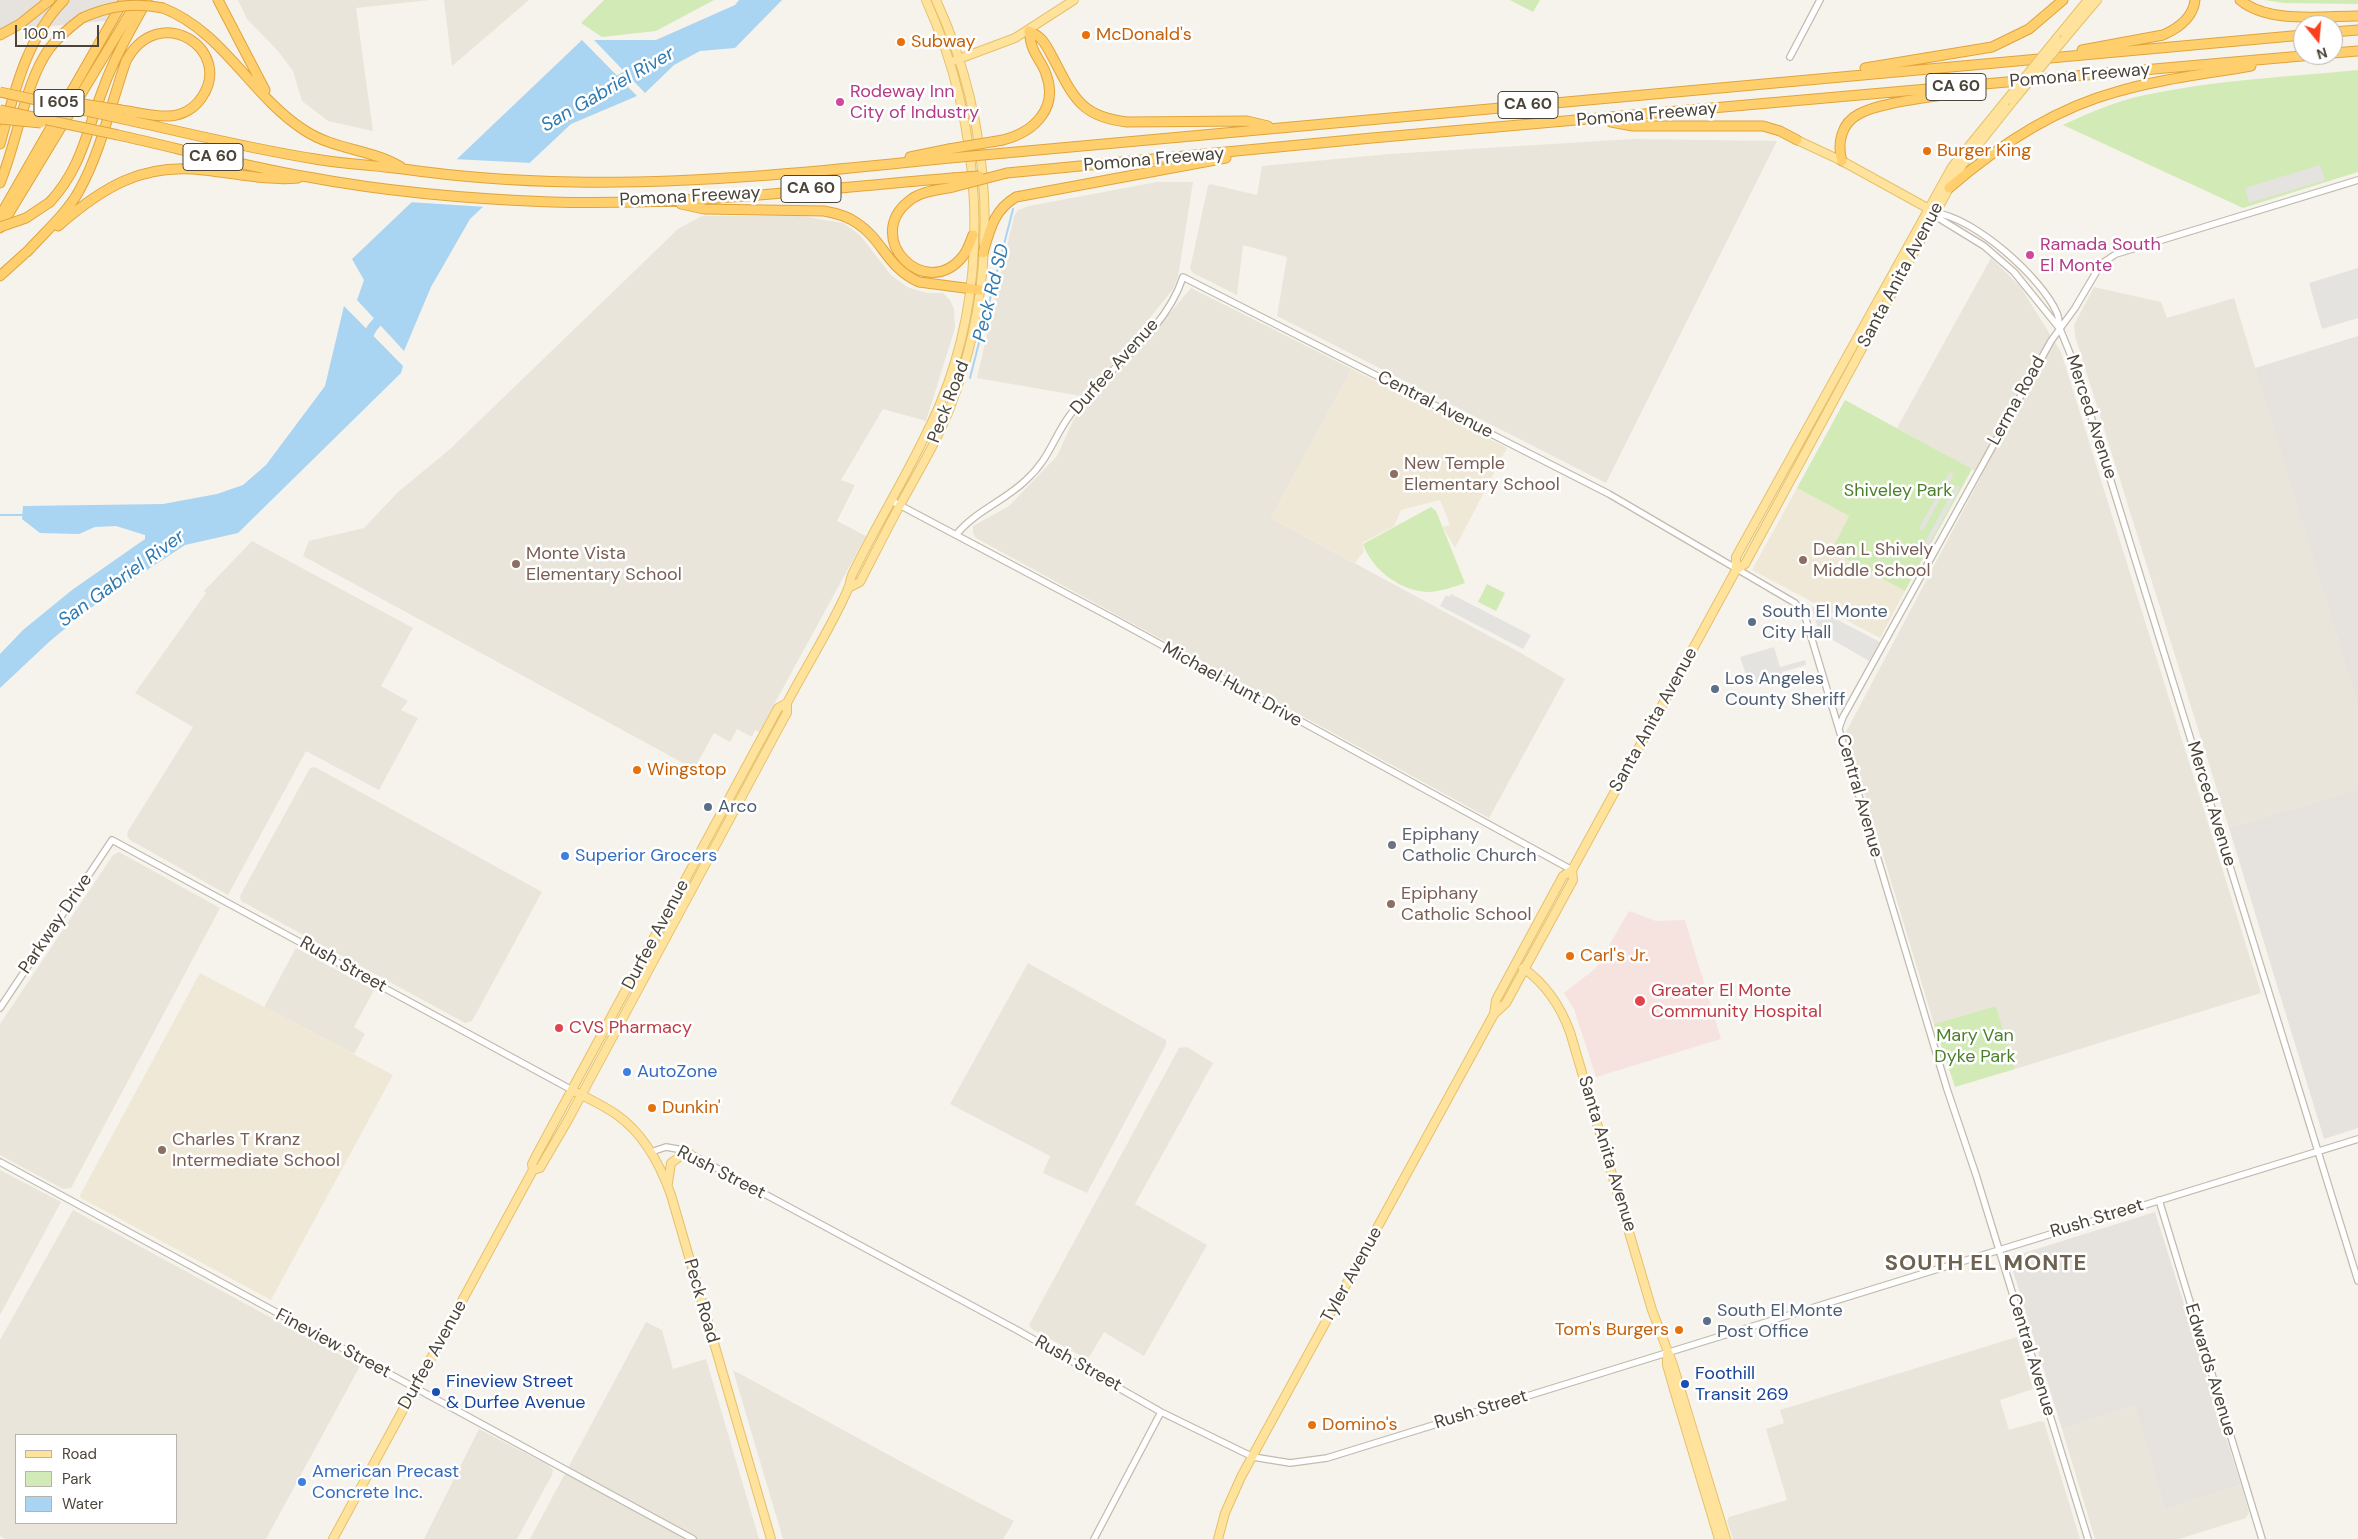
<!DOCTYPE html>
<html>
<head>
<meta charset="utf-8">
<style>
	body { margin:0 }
	#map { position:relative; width:2358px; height:1539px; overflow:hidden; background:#f6f3ec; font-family:"DM Sans",sans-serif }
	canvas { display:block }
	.legend { position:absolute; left:15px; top:1434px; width:162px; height:90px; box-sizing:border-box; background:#fff; border:1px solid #b7b4b0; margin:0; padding:6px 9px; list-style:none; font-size:15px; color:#4b4439 }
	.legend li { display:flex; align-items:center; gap:10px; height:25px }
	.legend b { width:25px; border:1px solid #b7b4b0 }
	.north { position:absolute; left:2293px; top:15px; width:50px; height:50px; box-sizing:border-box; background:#fff; border:1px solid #b7b4b0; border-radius:50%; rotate:163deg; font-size:14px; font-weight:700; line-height:20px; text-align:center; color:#4b4439 }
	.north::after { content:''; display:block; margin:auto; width:18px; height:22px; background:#fc3f1d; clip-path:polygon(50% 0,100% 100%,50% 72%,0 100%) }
	.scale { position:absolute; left:15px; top:25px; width:84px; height:22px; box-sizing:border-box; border:2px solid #4b4439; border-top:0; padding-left:6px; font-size:15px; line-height:18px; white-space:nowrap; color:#4b4439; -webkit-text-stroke:4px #fff; paint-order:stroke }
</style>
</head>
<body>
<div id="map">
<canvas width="2358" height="1539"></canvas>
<ul class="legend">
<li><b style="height:6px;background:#ffe39c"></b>Road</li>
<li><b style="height:14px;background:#d2eab5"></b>Park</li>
<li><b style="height:14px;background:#a9d4f2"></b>Water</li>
</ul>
<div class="north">N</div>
<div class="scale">100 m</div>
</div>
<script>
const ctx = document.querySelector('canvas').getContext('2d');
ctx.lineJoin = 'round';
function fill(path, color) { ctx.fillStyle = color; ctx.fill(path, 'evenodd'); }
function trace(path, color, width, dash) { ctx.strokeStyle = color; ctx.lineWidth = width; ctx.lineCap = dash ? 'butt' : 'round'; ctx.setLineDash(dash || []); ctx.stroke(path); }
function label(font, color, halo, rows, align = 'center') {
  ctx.font = font + ' "DM Sans",sans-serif'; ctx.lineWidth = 5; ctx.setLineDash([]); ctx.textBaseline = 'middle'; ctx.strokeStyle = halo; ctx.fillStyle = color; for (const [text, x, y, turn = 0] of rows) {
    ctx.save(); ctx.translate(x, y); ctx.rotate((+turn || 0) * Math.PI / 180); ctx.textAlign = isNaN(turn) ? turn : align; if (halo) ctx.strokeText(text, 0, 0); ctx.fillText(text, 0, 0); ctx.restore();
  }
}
fill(new Path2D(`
	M238 0H430L356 8 373 131 328 121 302 101 293 71 278 51 247 19Z
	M444 0H529L452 66Z
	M1633 139 1777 141 1606 483 1277 316 1287 257 1243 245 1237 295 1193 273 1190 269 1208 186 1210 184 1257 195 1262 166 1389 154Z
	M1157 182H1193L1178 277 1173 289 1116 360 1081 396 977 378 1014 216 1018 210 1029 206Z
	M702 216H801L843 223 860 235 891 275 907 287 927 293H943L950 300 954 309 955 328 926 421 883 409 841 480 855 485 837 521 866 536 759 732 755 730 752 737 737 729 730 742 714 733 694 769 303 556 309 541 364 528 398 492 449 450 678 229Z
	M1991 258 2020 286 2061 352 2261 993 2015 1069 1996 1006 1934 1024 1846 732 1982 475 1897 428Z
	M2094 287 2161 302 2167 318 2234 298 2358 706V789L2229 828 2075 336 2074 325Z
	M1191 288 1352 369 1271 518 1519 652 1565 679 1489 818 976 538 973 533V526L1009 506 1057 456 1074 419 1133 356Z
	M252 541 413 628 381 686 408 701 401 710 418 718 379 790 306 751 228 895 130 840 127 836 128 831 193 727 135 693 206 593 204 591Z
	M315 767 542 892 472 1021 465 1023 241 901 240 896 310 768Z
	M119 852 220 908 71 1188 63 1189 0 1155V1024L113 855Z
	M296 948 374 990 354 1027 365 1034 354 1054 264 1007Z
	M1028 963 1166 1040V1045L1087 1193 1043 1173 1050 1156 950 1104Z
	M1187 1047 1213 1063 1135 1204 1207 1245 1144 1356 1104 1332 1090 1356 1085 1358 1032 1329 1029 1325 1179 1048Z
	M0 1170 61 1202 0 1315Z
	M73 1210 360 1366 266 1539H5L0 1536V1340ZM16 1435H176V1523H16Z
	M646 1322 662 1330 673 1369 706 1359 759 1539H530Z
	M2017 1337 2033 1389 2000 1400 2009 1430 2040 1421 2044 1422 2080 1539H1733L1727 1521 1729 1517 1787 1500 1766 1429 1784 1423 1780 1410Z
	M733 1370 933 1479 1014 1521 1003 1539H783Z
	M2134 1405 2165 1509 2241 1485 2249 1512 2246 1518 2179 1539H2095L2062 1429Z
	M479 1429 548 1465 553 1470 552 1475 517 1539H424Z`), '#eae5da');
fill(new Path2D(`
	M0 0H126L114 20 0 31Z
	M2358 336V706L2255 368Z
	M2358 789V1128L2324 1139 2229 828Z
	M2155 1212 2241 1485 2165 1509 2134 1405 2062 1429 2010 1261 2011 1257Z`), '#e6e2dd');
fill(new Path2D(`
	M1352 369 1507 448 1455 548 1443 527 1450 525 1440 500 1401 510 1394 526 1362 543 1364 551 1355 563 1271 518Z
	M1797 488 1849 516 1831 551 1905 591 1880 638 1752 570Z
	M200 973 393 1075 271 1300 81 1198 80 1195Z`), '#efe8d6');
fill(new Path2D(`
	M1629 911 1656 921 1685 920 1721 1039 1596 1077 1574 1009 1564 993 1596 968Z`), '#f6e3e0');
fill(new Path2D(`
	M604 0H714L656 31 602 37 581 23Z
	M1510 0H1540L1533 12Z
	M2264 0H2358V4L2284 3Z
	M2358 70V172L2243 208 2063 125C2089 113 2116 101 2145 95 2215 80 2287 77 2358 70Z
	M1845 400 1972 469 1905 591 1831 551 1849 516 1797 488Z
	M1431 507 1436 511 1465 583C1453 587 1442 591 1430 592 1401 592 1372 570 1363 544Z
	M1487 584 1505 593 1496 611 1478 602Z
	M1996 1006 2015 1069 1955 1087 1934 1024Z`), '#d2eab5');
fill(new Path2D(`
	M2320 165 2325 180 2249 203 2245 188Z
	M2358 268V318L2322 329 2309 283Z
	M1950 472 1954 474 1923 530 1919 528Z
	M1956 485 1960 487 1929 545 1925 542Z
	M1451 594 1531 635 1523 649 1440 606 1446 595 1449 597Z
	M1811 606 1880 642 1869 661 1819 632Z
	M1774 647 1780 667 1805 660 1806 665 1782 672V676L1756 683 1755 678 1746 675 1740 657Z`), '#e5e3e0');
fill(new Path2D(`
	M739 0H782L735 48 700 51 674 65 645 93 594 40H656L735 5Z
	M582 40 637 96 571 124 470 219 431 287 404 351 357 300 364 280 352 259Z
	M344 306 403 366 401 373 238 533 185 545 147 570 86 611 49 642 0 688V654L23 630 72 590 145 539V535L116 526 95 527 79 534 40 533 22 519 23 506 163 504 217 494 243 485 266 465 325 386Z`), '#a9d4f2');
fill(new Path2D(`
	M453 159 532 163 487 207 408 202Z`), '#f6f3ec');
trace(new Path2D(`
	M970 378 1013 209
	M0 515H25`), '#a9d4f2', 2);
trace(new Path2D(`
	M610 85 638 69
	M364 344 372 328 385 313`), '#a9d4f2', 10);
const minor = new Path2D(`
	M1790 57 1820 0
	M1935 213 1940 219 1984 246 2014 272 2060 329 2076 368 2358 1281
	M1935 213C1974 217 2042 278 2057 313 2059 318 2059 324 2060 329
	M892 501 1116 620 1572 870
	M956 535C974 512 1004 501 1025 481 1049 460 1053 438 1070 415 1106 369 1164 335 1183 277L1609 494 1795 603 1804 613 1947 1089 1976 1175 2088 1539
	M1839 728 1843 717 2051 341 2075 308 2101 264 2116 254 2358 180
	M0 1008 112 840 572 1090
	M651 1152 666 1147 683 1150 1017 1330 1161 1412 1253 1457 1290 1463 1327 1458 2358 1139
	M0 1162 693 1539
	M2159 1200 2262 1539
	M1094 1539 1161 1412`);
const major = new Path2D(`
	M2065 38 2097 0
	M2056 39 2088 0
	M956 60 1015 38 1074 0
	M1797 140 1842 161 1931 210
	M1736 570V557L1952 167 2005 102
	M848 588 860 582C873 557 886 531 900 505 919 470 941 435 954 397 1001 268 993 124 936 0
	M1523 968C1546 984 1560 1005 1570 1032L1652 1310 1673 1365 1726 1539
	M1494 1014 1496 1000 1563 876 1572 870 1736 570 1745 564 1949 188 1963 164 2013 101
	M572 1090C587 1098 603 1105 617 1115 644 1134 660 1164 671 1195L771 1539
	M533 1170 540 1168 568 1120 784 718 787 713V703C807 665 831 628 848 589 850 585 850 580 852 575 880 517 915 463 940 404 993 277 982 124 926 0
	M668 1183 671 1163 681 1156 690 1154
	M1667 1354V1365L1675 1393 1719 1539
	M333 1539 533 1170 532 1164 535 1158 778 708 787 703
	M1218 1539 1225 1513 1241 1477 1494 1014 1506 1003 1573 880 1572 870`);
const highway = new Path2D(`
	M218 0 265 90
	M2240 0C2269 24 2322 16 2358 16
	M163 8C224 32 251 96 304 130 334 150 371 149 401 167
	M1029 31C1044 38 1045 44 1053 58 1073 96 1080 117 1127 122L1247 121 1268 126
	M2333 32 2358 30
	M0 35 20 24 50 0
	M2082 50 2163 35C2179 28 2193 18 2195 0
	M2333 53 2358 51
	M1865 68 1992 47 2029 29 2063 0
	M123 119C187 133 251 149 315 159 344 164 374 165 403 169 459 177 517 181 574 182 699 184 825 171 950 158
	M1611 122 1633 126H1763L1780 131 1797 140
	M118 135C181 149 244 166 308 177 388 192 470 199 551 202 685 206 818 189 952 178
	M1003 140C1034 132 1059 108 1046 74 1043 64 1035 56 1032 46 1030 41 1030 36 1029 31
	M0 144C14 94 26 38 64 0
	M1005 153 2303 35
	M910 157 949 149
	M1842 161C1837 144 1841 123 1859 114 1879 102 1936 97 1962 92
	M1007 173 1372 138 2313 55
	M0 183C17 143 25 82 49 49 58 37 70 27 82 18
	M953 187C939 190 920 191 909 201 862 238 926 303 963 256 968 250 970 242 973 235
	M1949 188C1998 146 2053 109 2116 92 2160 79 2206 74 2251 66
	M50 202C82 167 86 133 103 89 114 58 131 29 147 0
	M681 204 704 209 824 211C836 213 847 216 857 223 884 241 886 267 919 282L980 290
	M0 216 124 0
	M58 226C103 187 142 163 203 170 235 173 266 181 298 178
	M0 228 138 0
	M27 252C45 232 66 214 79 191 101 151 111 104 126 61 159 0 234 50 202 97 195 108 183 115 170 116 154 117 137 112 121 110
	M983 253C990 229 994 210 1016 197L1226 158
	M0 276 31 248`);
trace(minor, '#c2bbae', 8);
trace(major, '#e6c16a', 10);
trace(highway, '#e0a43c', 11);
trace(minor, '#fff', 5.5);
trace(major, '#ffe39c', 8);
trace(highway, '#ffcf6e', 9);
const majorBridge = new Path2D(`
	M2013 101 2065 38
	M2005 102 2056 39`);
const highwayBridge = new Path2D(`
	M82 18C109 6 134 2 163 8
	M0 92 123 119
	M64 101 121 110
	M0 110 118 135
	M0 119 41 123
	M949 149 1003 140
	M950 158 1005 153
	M952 178 979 176
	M953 187 1007 173
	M0 227 26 218 50 202`);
trace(majorBridge, '#e6c16a', 10, []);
trace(highwayBridge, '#e0a43c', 11, []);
trace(majorBridge, '#ffe39c', 8);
trace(highwayBridge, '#ffcf6e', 9);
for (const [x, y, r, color] of [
	[1086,35,5,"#e8710a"],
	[901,42,5,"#e8710a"],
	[840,102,5,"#d1479c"],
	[1927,151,5,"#e8710a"],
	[2030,255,5,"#d1479c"],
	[1394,474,5,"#8d6e63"],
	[1803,560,5,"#8d6e63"],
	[516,564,5,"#8d6e63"],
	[1752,622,5,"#5c6f8a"],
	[1715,689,5,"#5c6f8a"],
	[637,770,5,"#e8710a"],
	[708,807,5,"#5c6f8a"],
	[1392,845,5,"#6b7280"],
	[565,856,5,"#3f7fe0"],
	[1391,904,5,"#8d6e63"],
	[1570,956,5,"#e8710a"],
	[1640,1001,6,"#e0444e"],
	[559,1028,5,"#e0444e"],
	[627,1072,5,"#3f7fe0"],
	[652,1108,5,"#e8710a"],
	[162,1150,5,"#8d6e63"],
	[1707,1321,5,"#5c6f8a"],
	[1679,1330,5,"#e8710a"],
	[1685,1384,5,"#1a4fb4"],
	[436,1392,5,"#1a4fb4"],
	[1312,1425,5,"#e8710a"],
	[302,1482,5,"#3f7fe0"]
]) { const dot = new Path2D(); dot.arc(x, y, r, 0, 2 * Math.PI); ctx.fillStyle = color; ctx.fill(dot); trace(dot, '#fff', 2); }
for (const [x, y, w] of [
	[1956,87,60],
	[59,103,50],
	[1528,105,60],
	[213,157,60],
	[811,189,60]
]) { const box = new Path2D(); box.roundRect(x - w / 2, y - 13.5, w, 27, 4); ctx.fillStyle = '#fff'; ctx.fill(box); trace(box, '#4b4439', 1); }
label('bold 16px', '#4b4439', null, [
	["CA 60",1956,87],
	["I 605",59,103],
	["CA 60",1528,105],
	["CA 60",213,157],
	["CA 60",811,189]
]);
label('18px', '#c56008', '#fff', [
	["McDonald's",1096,35],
	["Subway",911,42],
	["Burger King",1937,151],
	["Wingstop",647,770],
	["Carl's Jr.",1580,956],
	["Dunkin'",662,1108],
	["Tom's Burgers",1669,1330,"right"],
	["Domino's",1322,1425]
], 'left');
label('18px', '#4b4439', '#fff', [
	["Pomona Freeway",2080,76,-5],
	["Pomona Freeway",1647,115,-5],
	["Pomona Freeway",1154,160,-5],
	["Pomona Freeway",690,197,-3],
	["Santa Anita Avenue",1901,275,-62],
	["Durfee Avenue",1115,367,-48],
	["Lerma Road",2017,401,-61],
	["Peck Road",949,402,-69],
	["Central Avenue",1435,405,27],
	["Merced Avenue",2091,417,72],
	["Michael Hunt Drive",1232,685,29],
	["Santa Anita Avenue",1654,720,-61],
	["Central Avenue",1859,796,74],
	["Merced Avenue",2211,804,73],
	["Parkway Drive",56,924,-56],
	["Durfee Avenue",656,935,-62],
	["Rush Street",343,965,29],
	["Santa Anita Avenue",1607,1154,73],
	["Rush Street",721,1173,27],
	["Rush Street",2097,1219,-17],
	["Tyler Avenue",1352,1275,-61],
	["Peck Road",701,1301,74],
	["Fineview Street",333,1344,28],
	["Durfee Avenue",433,1355,-61],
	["Central Avenue",2031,1355,73],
	["Rush Street",1078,1364,29],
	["Edwards Avenue",2210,1370,73],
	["Rush Street",1481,1410,-17]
]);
label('18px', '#b23c85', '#fff', [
	["Rodeway Inn",850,92],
	["City of Industry",850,113],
	["Ramada South",2040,245],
	["El Monte",2040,266]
], 'left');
label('18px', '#785e54', '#fff', [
	["New Temple",1404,464],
	["Elementary School",1404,485],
	["Dean L Shively",1813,550],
	["Middle School",1813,571],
	["Monte Vista",526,554],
	["Elementary School",526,575],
	["Epiphany",1401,894],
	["Catholic School",1401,915],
	["Charles T Kranz",172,1140],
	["Intermediate School",172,1161]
], 'left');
label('18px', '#4a7f2a', '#fff', [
	["Shiveley Park",1898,491],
	["Mary Van",1975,1036],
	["Dyke Park",1975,1057]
]);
label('18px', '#4e5e75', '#fff', [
	["South El Monte",1762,612],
	["City Hall",1762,633],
	["Los Angeles",1725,679],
	["County Sheriff",1725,700],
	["Arco",718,807],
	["South El Monte",1717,1311],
	["Post Office",1717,1332]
], 'left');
label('18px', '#5b616d', '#fff', [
	["Epiphany",1402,835],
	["Catholic Church",1402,856]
], 'left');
label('18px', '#366cbe', '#fff', [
	["Superior Grocers",575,856],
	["AutoZone",637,1072],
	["American Precast",312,1472],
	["Concrete Inc.",312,1493]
], 'left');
label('18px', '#be3a42', '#fff', [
	["Greater El Monte",1651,991],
	["Community Hospital",1651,1012],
	["CVS Pharmacy",569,1028]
], 'left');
label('18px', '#164399', '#fff', [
	["Foothill",1695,1374],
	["Transit 269",1695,1395],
	["Fineview Street",446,1382],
	["& Durfee Avenue",446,1403]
], 'left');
label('italic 19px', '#2e7ab2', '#fff', [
	["San Gabriel River",608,90,-30],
	["Peck Rd SD",992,293,-76],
	["San Gabriel River",122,579,-36]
]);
ctx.letterSpacing = '1px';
label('bold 22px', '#6e6250', '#fff', [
	["SOUTH EL MONTE",1986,1264]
]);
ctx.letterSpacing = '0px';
</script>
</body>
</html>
